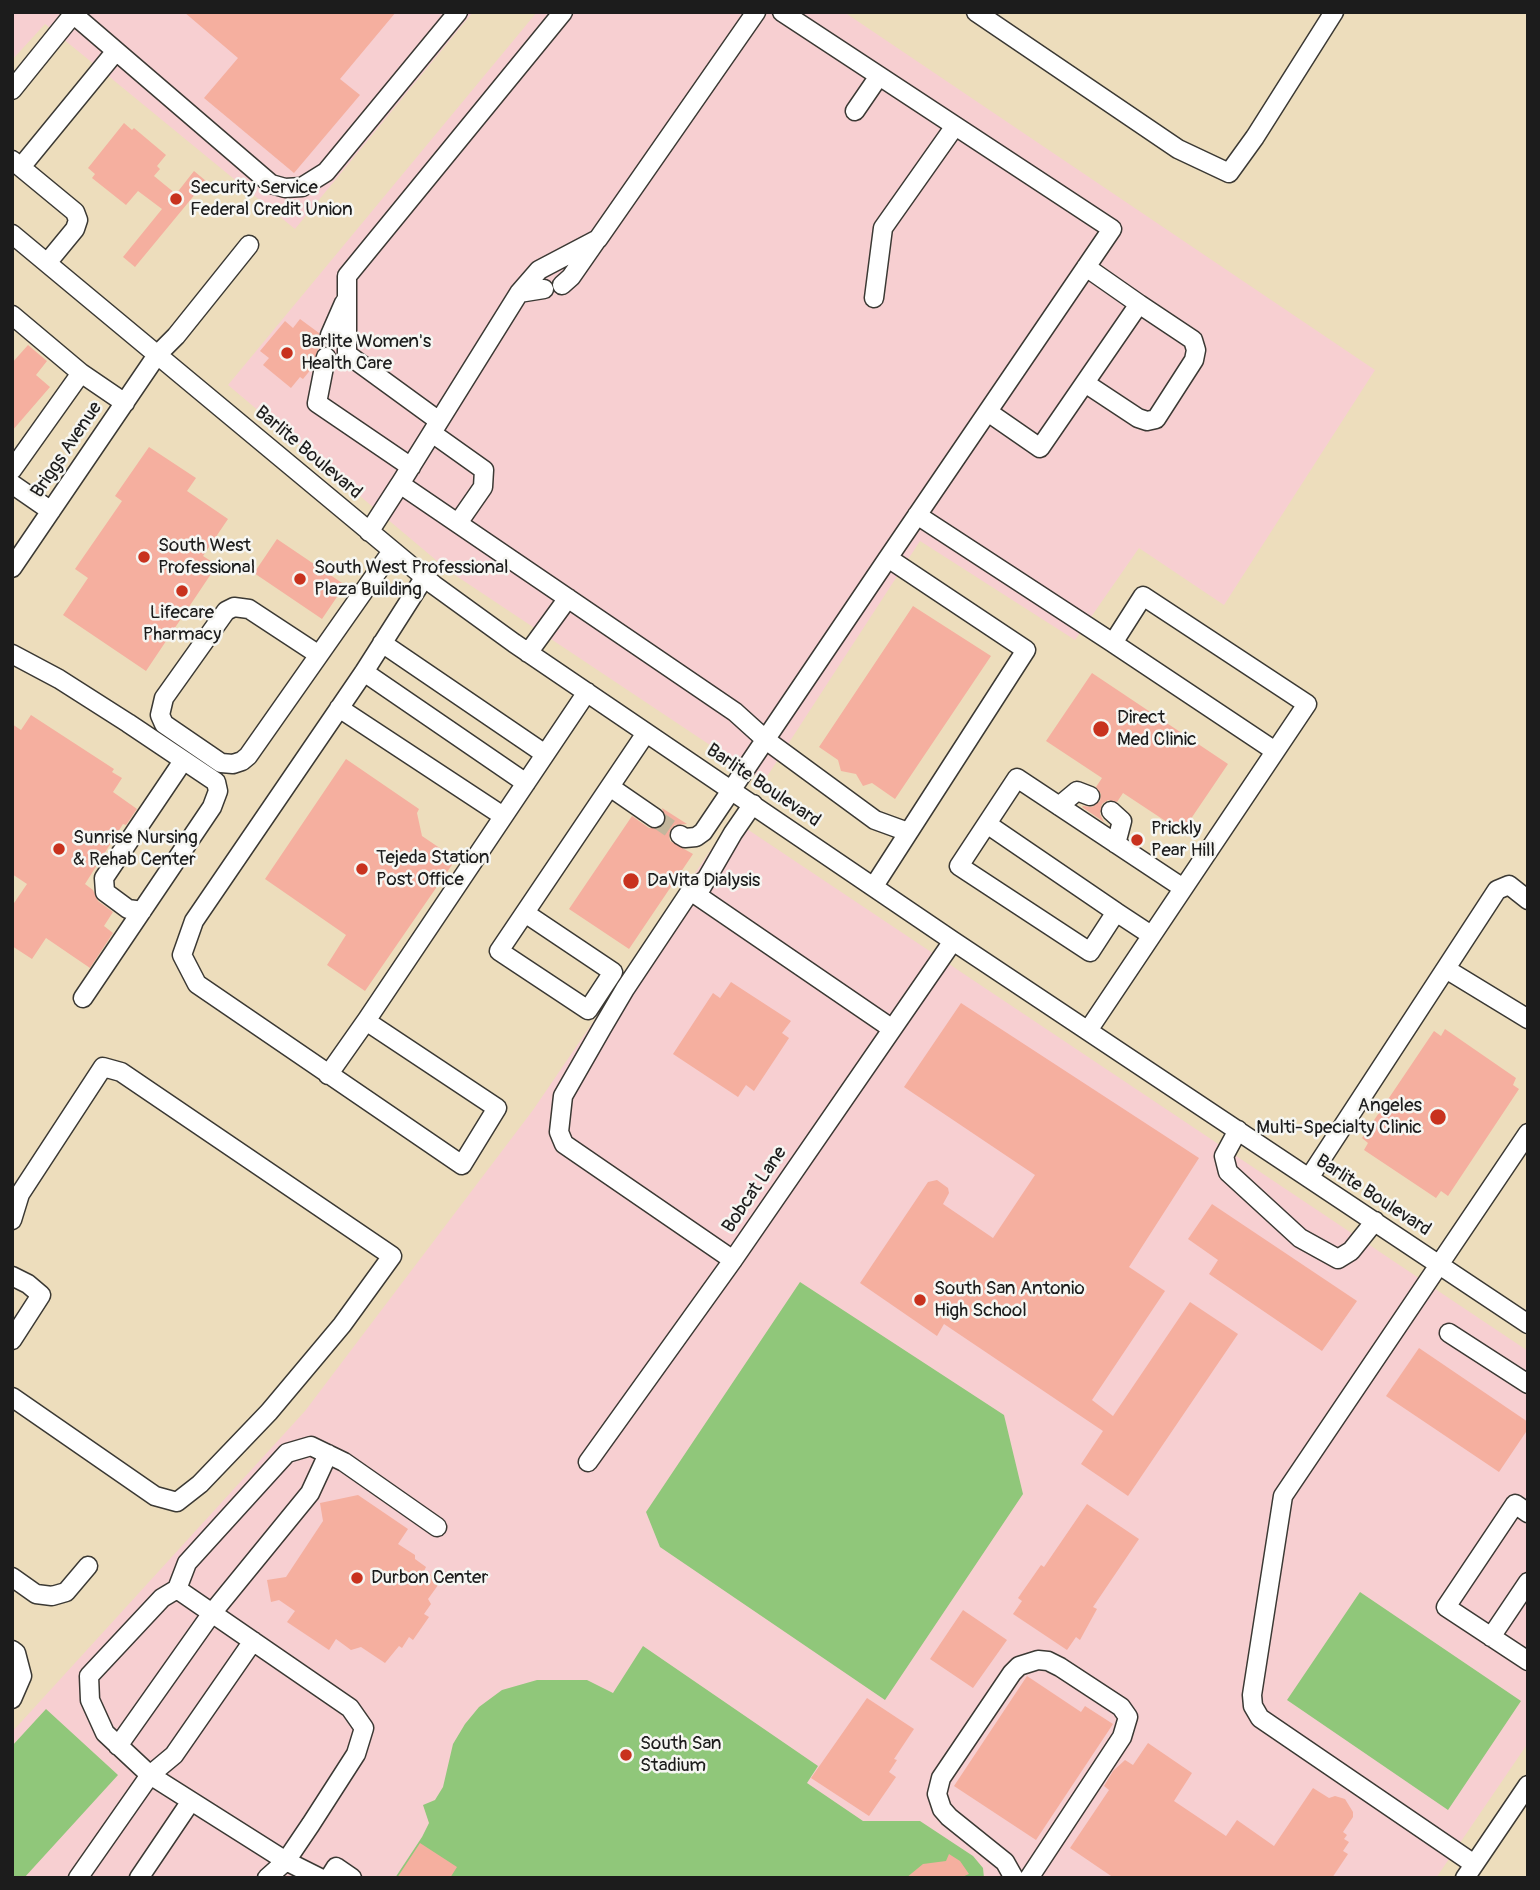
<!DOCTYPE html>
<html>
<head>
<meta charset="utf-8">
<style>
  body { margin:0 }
  #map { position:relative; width:1540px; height:1890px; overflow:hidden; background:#edddbc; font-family:Pangolin,sans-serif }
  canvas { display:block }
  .frame { position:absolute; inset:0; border:14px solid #1c1c1c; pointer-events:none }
</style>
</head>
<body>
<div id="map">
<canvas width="1540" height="1890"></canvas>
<div class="frame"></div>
</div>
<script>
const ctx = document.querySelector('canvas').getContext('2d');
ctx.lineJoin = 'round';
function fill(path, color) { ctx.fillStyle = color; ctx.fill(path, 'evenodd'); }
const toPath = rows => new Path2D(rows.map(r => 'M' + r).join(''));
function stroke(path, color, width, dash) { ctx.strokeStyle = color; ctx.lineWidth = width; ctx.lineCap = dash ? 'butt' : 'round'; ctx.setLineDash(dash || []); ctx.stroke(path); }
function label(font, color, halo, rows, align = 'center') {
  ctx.font = font + ' Pangolin,sans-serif'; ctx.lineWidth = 5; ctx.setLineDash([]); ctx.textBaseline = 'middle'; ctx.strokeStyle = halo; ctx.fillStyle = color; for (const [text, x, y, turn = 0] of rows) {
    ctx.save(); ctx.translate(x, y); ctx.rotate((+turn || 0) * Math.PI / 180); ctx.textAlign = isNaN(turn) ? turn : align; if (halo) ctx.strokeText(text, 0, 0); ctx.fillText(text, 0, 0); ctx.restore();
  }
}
fill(toPath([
  [12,12,473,12,295,229,45,24,12,60],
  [537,12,844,12,1375,370,1224,605,1139,548,1075,640,920,541,764,781,449,571,228,385],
  [732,819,1528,1351,1528,1743,1436,1878,12,1878,12,1732,305,1411,533,1110]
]), '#f7cfd1');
fill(toPath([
  [800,1282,1004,1415,1023,1494,885,1700,660,1547,646,1512],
  [1360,1592,1521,1701,1448,1810,1287,1700],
  [643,1646,818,1766,807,1783,863,1821,920,1821,973,1856,983,1868,984,1878,395,1878,422,1837,429,1823,423,1805,435,1800,443,1787,453,1744,465,1724,479,1707,502,1690,537,1680,587,1680,613,1693],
  [46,1709,118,1775,24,1878,12,1878,12,1746]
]), '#90c77a');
fill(toPath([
  [184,12,396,12,340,79,360,95,294,173,204,98,238,58],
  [124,123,132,130,134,128,166,155,157,166,160,169,154,176,176,194,194,171,206,181,135,267,123,257,162,209,138,191,126,205,92,178,95,174,88,168],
  [300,319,319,333,321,341,327,346,318,349,312,368,303,379,300,377,291,388,263,365,269,358,260,351,285,321,293,328],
  [28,345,47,361,36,375,50,387,12,431,12,363],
  [149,447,196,478,187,491,228,519,203,556,217,565,146,671,63,615,88,578,75,569,122,501,115,496],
  [277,539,345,585,322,619,254,573],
  [913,606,991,656,895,799,872,783,863,786,856,774,841,771,838,760,819,747],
  [1092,673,1228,764,1182,832,1123,793,1117,802,1108,800,1102,804,1100,814,1104,822,1082,807,1083,806,1092,807,1100,801,1101,794,1096,787,1102,778,1046,741],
  [31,715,114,769,112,772,122,778,113,792,137,809,126,825,123,824,85,884,93,890,98,901,113,912,104,926,113,933,90,968,46,938,32,959,12,946,12,906,27,884,12,874,12,724,21,730],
  [346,759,419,809,417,813,422,836,456,859,365,991,327,965,346,935,265,879],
  [662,808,687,824,675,825,671,829,669,834,670,841,693,854,629,949,569,909,632,816,649,828,659,828,666,820],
  [731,982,791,1021,782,1033,789,1038,754,1091,746,1085,738,1097,673,1054,713,993,720,998],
  [961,1003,1199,1158,1129,1267,1165,1291,1092,1400,1113,1416,1190,1302,1238,1334,1128,1496,1081,1464,1103,1431,944,1324,937,1336,860,1283,928,1182,937,1180,948,1188,949,1193,943,1204,993,1238,1035,1175,904,1087],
  [1445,1029,1516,1078,1513,1085,1519,1089,1448,1196,1441,1191,1436,1198,1364,1150,1368,1143,1362,1138,1434,1031,1441,1036],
  [1212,1204,1357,1301,1322,1351,1209,1274,1218,1260,1188,1239],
  [1419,1348,1528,1422,1528,1429,1499,1472,1386,1396],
  [358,1495,408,1529,398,1544,415,1555,415,1559,426,1567,424,1571,441,1581,428,1599,431,1604,424,1614,429,1617,413,1640,409,1637,402,1648,399,1646,385,1663,361,1647,351,1650,336,1639,329,1650,287,1622,295,1611,279,1600,271,1602,267,1580,286,1577,323,1521,320,1503],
  [1087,1504,1139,1539,1093,1607,1097,1609,1080,1640,1076,1637,1067,1650,1013,1614,1022,1601,1018,1598,1041,1565,1044,1567],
  [963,1610,1007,1640,973,1688,930,1659],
  [1027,1676,1081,1712,1085,1706,1113,1724,1036,1840,954,1786],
  [867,1698,914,1729,894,1759,897,1760,889,1772,896,1777,869,1816,811,1778],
  [1148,1743,1192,1773,1174,1801,1226,1836,1237,1820,1274,1846,1313,1788,1329,1798,1335,1796,1345,1799,1353,1812,1353,1817,1343,1832,1347,1835,1344,1839,1349,1842,1343,1851,1348,1854,1332,1878,1114,1878,1070,1848,1109,1790,1104,1786,1113,1771,1125,1760,1133,1765],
  [420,1843,457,1867,450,1878,397,1878],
  [949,1854,960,1861,969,1874,960,1878,906,1878,923,1864,946,1861]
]), '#f5af9f');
stroke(toPath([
  [655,818,680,835]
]), '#c3b69c', 18, [18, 9]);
const minor = toPath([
  [756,12,598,239,539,270,519,293,400,484,735,712,766,740,875,820,908,832],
  [782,12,1112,229,888,558],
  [976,12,1178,149,1229,173,1255,137,1334,12],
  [73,14,271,184,285,188,302,187,326,172,458,12],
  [12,90,75,12],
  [855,111,879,76],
  [12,160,75,212,78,220,75,229,47,263],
  [21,167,116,51],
  [12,234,434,585,514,643,953,941,1528,1324],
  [562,285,571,277,596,241],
  [519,293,544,289],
  [874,298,883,228,955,126],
  [12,315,81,373,12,470],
  [330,335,344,303],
  [326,357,317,403,411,467],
  [81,373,125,403],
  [1085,383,1138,418,1147,421,1156,419,1194,360,1196,350,1193,340,1139,304],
  [988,412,1040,448,1139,304,1086,267],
  [439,421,347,354,347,276,563,12],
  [432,433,484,470,483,487,458,523],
  [12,484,51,511],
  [917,515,1113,643],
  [369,532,400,484],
  [12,568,157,355,176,336,249,245],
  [424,578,364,672,194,921,182,955,197,984,462,1165,497,1108,366,1021,587,692],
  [382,643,545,754],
  [528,653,568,598],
  [12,654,59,679,128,723,216,782,218,791,212,807,83,998],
  [319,655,249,609,234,607,226,611,164,698,160,715,164,724,221,763,233,764,242,761,248,756,392,551],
  [364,672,526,783],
  [339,708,503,816],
  [610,787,655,818],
  [1059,806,1077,791,1090,796],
  [1111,811,1122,821,1116,844],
  [987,824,1116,912],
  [680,835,685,838,696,837,703,832,888,558,1026,650,874,886],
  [704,881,693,887,625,989,602,1028,563,1096,559,1132,564,1144,733,1260],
  [700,890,733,833,753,804],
  [698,896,891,1028],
  [142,911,128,909,105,892,104,878,183,761],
  [525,913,613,972,588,1010,499,951,646,733],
  [1151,935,1116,912,1090,952,959,866,1017,778,1183,888],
  [1446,969,1528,1019],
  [1089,1029,1307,704,1143,596,1113,643,1275,751],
  [328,1075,366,1021],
  [1238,1130,1224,1156,1228,1172,1300,1238,1338,1259,1351,1251,1375,1221],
  [1309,1178,1497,890,1509,885,1528,900],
  [12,1220,20,1194,103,1067,121,1072,392,1256,342,1325,269,1412,200,1484,177,1502,155,1496,12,1397],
  [12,1276,28,1284,41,1295,12,1340],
  [1449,1333,1528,1384],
  [588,1462,733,1260,953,941],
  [1528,1513,1515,1504,1446,1607,1528,1661],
  [12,1577,36,1594,52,1596,66,1592,88,1566],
  [177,1589,187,1563,287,1453,311,1446,344,1462,437,1527],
  [1491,1637,1528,1582],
  [253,1641,174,1755,150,1775,286,1861,320,1878],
  [12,1650,16,1653,22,1676,12,1699],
  [118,1746,212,1613,310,1493,328,1454],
  [1474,1864,1260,1718,1253,1706,1252,1695,1283,1496,1528,1133],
  [78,1878,150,1775,105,1733,90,1700,89,1676,162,1598,177,1589,350,1708,364,1728,356,1754,311,1824,286,1861,267,1878],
  [139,1878,191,1801],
  [329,1878,336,1867,352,1878],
  [1014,1878,1005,1862,949,1817,942,1809,937,1794,941,1778,1012,1673,1019,1666,1038,1660,1048,1661,1060,1667,1121,1707,1128,1717,1122,1737,1029,1878],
  [1465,1878,1528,1785]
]);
stroke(minor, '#3b3934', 21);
stroke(minor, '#fff', 18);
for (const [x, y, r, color] of [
  [176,199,7,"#c8321e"],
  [287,353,7,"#c8321e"],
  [144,557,7,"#c8321e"],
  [300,579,7,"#c8321e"],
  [182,591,7,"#c8321e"],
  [1101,729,9,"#c8321e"],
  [1137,840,7,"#c8321e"],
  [59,849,7,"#c8321e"],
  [362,869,7,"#c8321e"],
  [631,881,9,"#c8321e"],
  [1438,1117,9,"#c8321e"],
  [920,1300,7,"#c8321e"],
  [357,1578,7,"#c8321e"],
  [626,1755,7,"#c8321e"]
]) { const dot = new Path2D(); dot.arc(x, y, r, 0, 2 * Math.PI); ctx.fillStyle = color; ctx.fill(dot); stroke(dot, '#f6f6f2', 2.5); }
label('19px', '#1c1c1c', '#f6f6f2', [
  ["Security Service",190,188],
  ["Federal Credit Union",190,210],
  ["Barlite Women's",301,342],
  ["Health Care",301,364],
  ["South West",158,546],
  ["Professional",158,568],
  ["South West Professional",314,568],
  ["Plaza Building",314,590],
  ["Lifecare",182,613,"center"],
  ["Pharmacy",182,635,"center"],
  ["Direct",1117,718],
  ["Med Clinic",1117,740],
  ["Prickly",1151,829],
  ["Pear Hill",1151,851],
  ["Sunrise Nursing",73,838],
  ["& Rehab Center",73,860],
  ["Tejeda Station",376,858],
  ["Post Office",376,880],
  ["DaVita Dialysis",647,881],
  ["Angeles",1422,1106,"right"],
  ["Multi-Specialty Clinic",1422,1128,"right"],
  ["South San Antonio",934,1289],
  ["High School",934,1311],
  ["Durbon Center",371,1578],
  ["South San",640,1744],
  ["Stadium",640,1766]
], 'left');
label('19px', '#1c1c1c', '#f6f6f2', [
  ["Briggs Avenue",67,450,-56],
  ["Barlite Boulevard",308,453,40],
  ["Barlite Boulevard",763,786,34],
  ["Bobcat Lane",755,1190,-56],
  ["Barlite Boulevard",1373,1196,33]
]);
</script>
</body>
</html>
